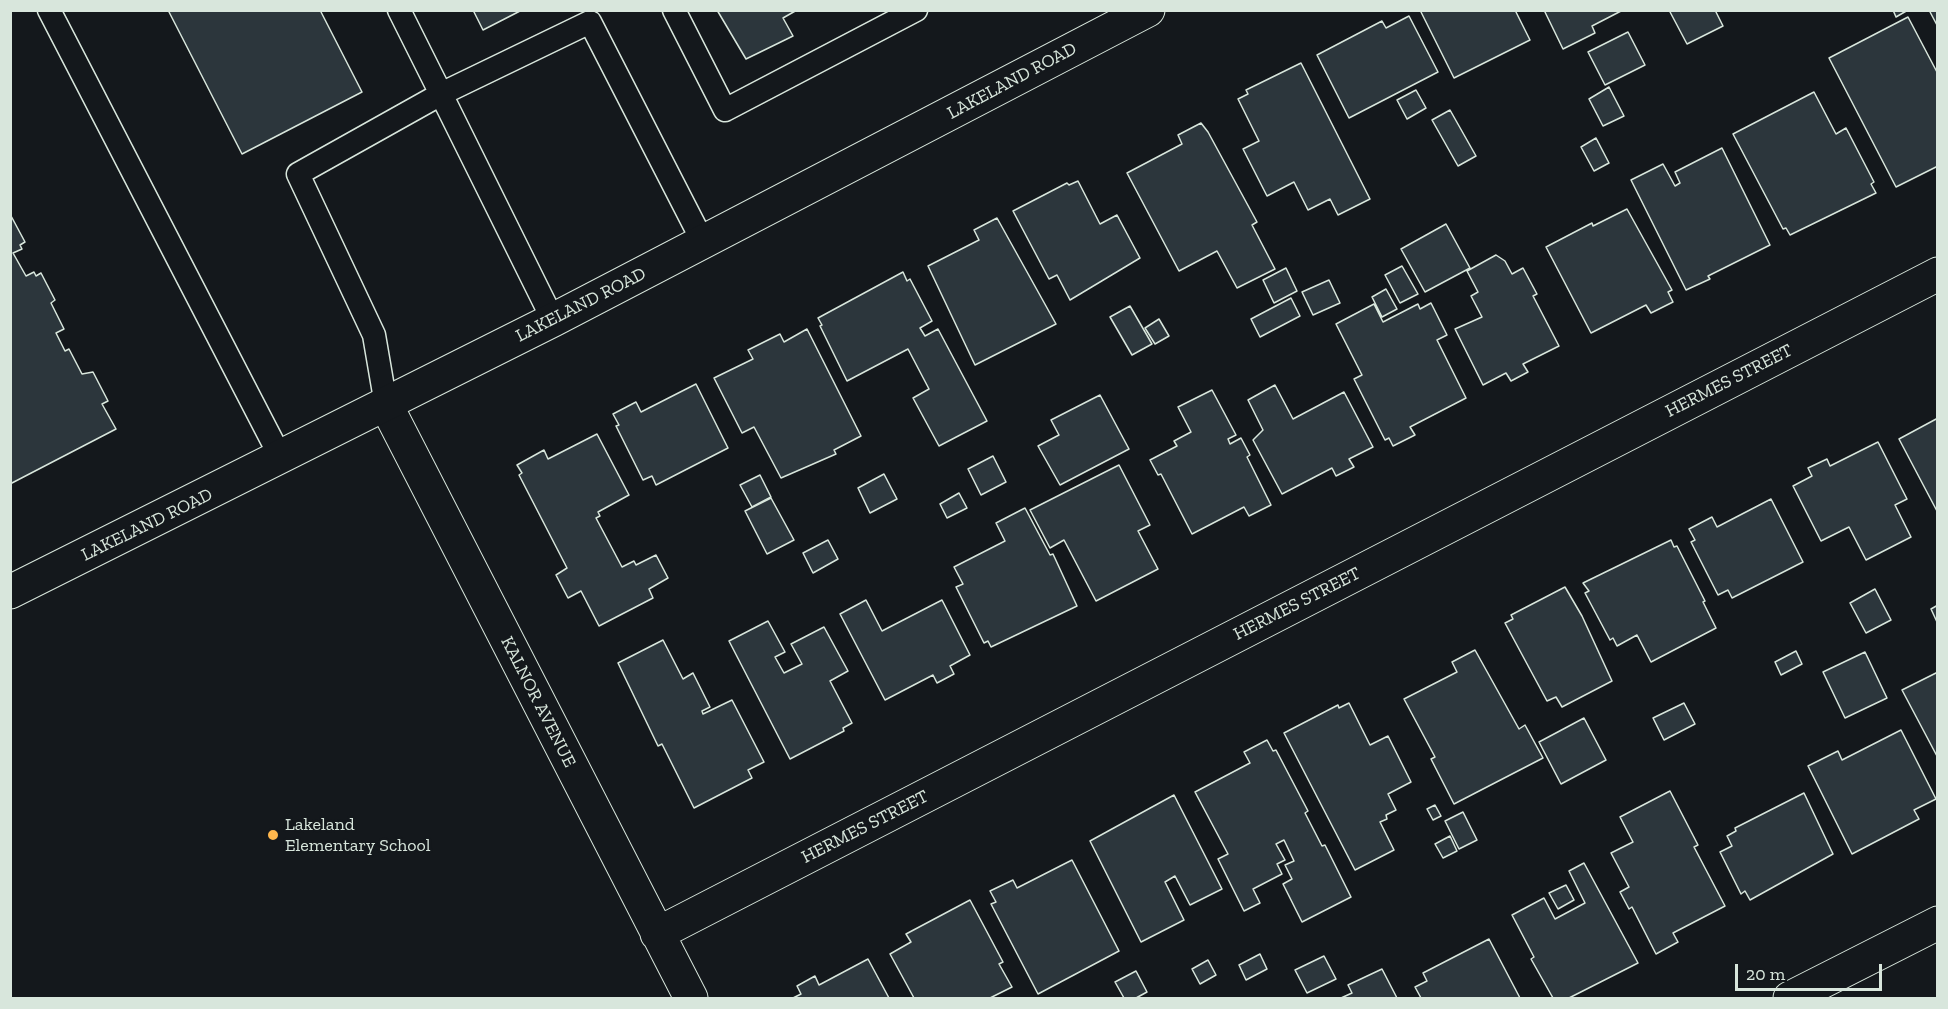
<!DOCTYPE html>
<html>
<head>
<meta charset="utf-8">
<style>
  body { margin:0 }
  #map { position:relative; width:1948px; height:1009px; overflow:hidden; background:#14181c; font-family:"Zilla Slab",serif }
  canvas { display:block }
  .frame { position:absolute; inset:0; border:12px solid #d8e6dc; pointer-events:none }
  .scale { position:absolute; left:1735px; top:964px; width:147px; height:27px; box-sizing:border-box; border:3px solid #d8e6dc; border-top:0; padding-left:8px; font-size:18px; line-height:21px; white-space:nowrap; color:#d8e6dc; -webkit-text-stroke:4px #14181c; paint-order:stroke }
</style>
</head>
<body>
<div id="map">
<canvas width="1948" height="1009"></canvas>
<div class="frame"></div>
<div class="scale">20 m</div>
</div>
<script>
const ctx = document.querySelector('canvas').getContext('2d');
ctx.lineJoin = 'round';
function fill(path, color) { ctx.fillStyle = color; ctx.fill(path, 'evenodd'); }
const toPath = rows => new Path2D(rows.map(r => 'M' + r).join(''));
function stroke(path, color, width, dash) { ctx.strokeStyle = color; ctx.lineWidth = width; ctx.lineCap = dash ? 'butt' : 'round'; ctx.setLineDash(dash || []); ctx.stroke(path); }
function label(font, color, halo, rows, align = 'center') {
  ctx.font = font + ' "Zilla Slab",serif'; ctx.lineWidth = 4.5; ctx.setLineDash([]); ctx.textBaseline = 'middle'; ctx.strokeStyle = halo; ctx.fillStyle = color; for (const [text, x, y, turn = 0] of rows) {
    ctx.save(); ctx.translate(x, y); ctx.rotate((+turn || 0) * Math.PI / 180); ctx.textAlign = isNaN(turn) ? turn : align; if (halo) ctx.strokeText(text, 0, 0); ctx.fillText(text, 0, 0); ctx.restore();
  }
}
const building = toPath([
  [168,10,320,10,362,92,242,154,168,10],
  [473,10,522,10,483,30,473,10],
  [717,10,797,10,783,18,793,36,746,59,717,10],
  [1420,10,1515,10,1530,40,1454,78,1420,10],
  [1544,10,1623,10,1592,26,1595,33,1563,49,1544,10],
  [1669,10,1715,10,1723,26,1687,44,1669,10],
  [1893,10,1908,10,1896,17,1893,10],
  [1929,10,1938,10,1938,27,1929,10],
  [1409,16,1438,72,1349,118,1317,55,1382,21,1386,28,1409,16],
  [1908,17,1938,74,1938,166,1896,187,1829,58,1908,17],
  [1628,32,1645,65,1605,85,1588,52,1628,32],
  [1301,63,1370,199,1338,215,1330,199,1308,210,1294,182,1267,196,1243,149,1259,141,1238,99,1248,94,1246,90,1301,63],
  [1609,87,1624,116,1603,126,1589,99,1609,87],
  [1416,90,1426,108,1407,119,1397,100,1416,90],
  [1814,92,1836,134,1846,128,1874,182,1871,184,1876,193,1790,235,1786,228,1783,229,1733,134,1814,92],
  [1450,110,1476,156,1458,166,1432,120,1450,110],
  [1201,123,1208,132,1257,222,1252,225,1275,269,1237,288,1217,251,1179,271,1127,173,1182,144,1178,135,1201,123],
  [1596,138,1609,163,1594,171,1581,147,1596,138],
  [1722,148,1770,245,1708,276,1710,279,1686,290,1631,180,1663,164,1675,186,1680,183,1675,172,1722,148],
  [1078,181,1100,224,1117,215,1140,258,1070,300,1057,275,1049,279,1013,211,1067,183,1069,185,1078,181],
  [1627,209,1672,290,1668,292,1673,302,1651,313,1646,305,1591,333,1546,247,1592,223,1593,226,1627,209],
  [10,214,25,242,20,245,22,249,13,253,26,276,34,272,36,276,41,273,55,300,51,303,64,329,56,333,65,351,69,349,82,374,93,372,108,401,102,404,116,429,10,484,10,214],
  [997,218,1056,324,975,365,928,266,979,240,974,230,997,218],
  [1446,224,1470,268,1425,292,1401,249,1446,224],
  [1496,255,1505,261,1512,274,1523,268,1537,294,1533,296,1559,346,1523,364,1528,372,1511,381,1506,373,1483,385,1455,329,1482,317,1471,296,1478,292,1467,271,1496,255],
  [1402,266,1418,294,1400,303,1385,275,1402,266],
  [1286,268,1297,291,1274,303,1263,280,1286,268],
  [903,272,907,281,910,279,932,321,920,328,925,336,938,329,987,421,939,446,913,398,929,389,908,349,847,381,820,326,822,325,818,318,903,272],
  [1329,280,1340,303,1313,315,1302,292,1329,280],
  [1386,289,1397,309,1382,317,1372,297,1386,289],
  [1291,298,1300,316,1260,337,1251,319,1291,298],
  [1431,303,1447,335,1437,340,1466,398,1410,427,1415,435,1393,446,1389,438,1385,440,1354,379,1362,375,1336,324,1374,304,1383,322,1418,304,1420,309,1431,303],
  [1130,306,1152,344,1132,355,1110,317,1130,306],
  [1159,319,1169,336,1155,344,1145,328,1159,319],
  [807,329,861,436,834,450,836,454,781,478,754,427,742,433,714,378,753,359,748,350,780,334,784,342,807,329],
  [696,384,728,448,656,485,652,476,643,480,616,426,619,425,613,414,636,402,641,412,696,384],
  [1275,385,1293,419,1344,392,1373,447,1349,459,1354,467,1336,476,1332,468,1282,494,1253,440,1263,430,1248,400,1275,385],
  [1212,390,1236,435,1228,439,1230,444,1241,438,1250,455,1247,457,1271,505,1249,516,1244,507,1192,534,1161,474,1158,475,1150,460,1177,446,1174,441,1191,432,1178,407,1212,390],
  [1100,395,1129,449,1060,485,1038,446,1059,435,1051,420,1100,395],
  [1938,418,1938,513,1899,439,1938,418],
  [597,434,629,495,598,512,600,516,596,518,622,567,634,561,636,565,656,555,668,578,649,589,653,598,599,626,581,591,568,598,556,575,567,568,519,475,522,473,517,465,544,450,548,459,597,434],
  [1878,442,1907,499,1895,505,1911,537,1866,560,1849,527,1821,541,1793,486,1812,476,1808,468,1827,459,1830,466,1878,442],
  [993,456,1006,482,981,495,968,469,993,456],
  [1119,465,1150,525,1138,531,1158,569,1096,601,1064,540,1050,548,1030,510,1119,465],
  [884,474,897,499,870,513,858,488,884,474],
  [760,475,771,497,752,507,740,485,760,475],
  [959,493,967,508,947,518,940,504,959,493],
  [771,498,794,540,767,554,745,511,771,498],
  [1771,499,1803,562,1732,598,1728,590,1718,595,1691,542,1695,540,1689,529,1712,517,1717,527,1771,499],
  [1025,508,1050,555,1053,554,1077,606,991,647,988,641,984,643,956,587,963,584,954,567,1005,541,996,523,1025,508],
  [828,540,838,559,813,573,803,553,828,540],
  [1671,540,1674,547,1677,546,1705,601,1703,602,1716,628,1651,662,1637,635,1617,646,1613,638,1610,640,1585,593,1589,591,1583,583,1671,540],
  [1565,587,1582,616,1612,681,1562,707,1556,697,1547,701,1505,623,1513,619,1511,615,1565,587],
  [1875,589,1891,620,1866,633,1850,603,1875,589],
  [866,600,882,631,942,600,970,655,950,666,954,674,937,683,933,675,885,700,840,614,866,600],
  [1938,605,1938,622,1937,622,1931,609,1938,605],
  [768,621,785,652,775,657,784,673,802,664,791,644,824,627,848,671,830,681,852,723,843,728,844,731,790,759,729,641,768,621],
  [663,640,683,679,693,673,710,707,702,711,703,714,732,700,764,762,748,770,752,778,694,808,662,744,658,746,618,663,663,640],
  [1475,650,1519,729,1525,725,1543,758,1454,804,1431,759,1435,757,1404,699,1457,672,1452,662,1475,650],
  [1796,651,1802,664,1781,675,1775,662,1796,651],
  [1865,652,1887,698,1845,718,1823,672,1865,652],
  [1938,672,1938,758,1902,690,1938,672],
  [1349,703,1370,745,1388,736,1411,782,1388,794,1396,810,1386,815,1387,819,1380,822,1394,850,1355,870,1284,733,1338,705,1339,708,1349,703],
  [1684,703,1695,724,1664,740,1653,718,1684,703],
  [1584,718,1606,760,1561,784,1539,742,1584,718],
  [1901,730,1936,799,1914,810,1919,819,1852,854,1808,766,1838,751,1842,760,1901,730],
  [1267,740,1273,751,1276,750,1308,811,1305,813,1322,846,1325,845,1351,897,1302,922,1283,884,1292,879,1285,865,1294,861,1284,840,1276,844,1285,860,1277,864,1282,874,1253,889,1260,903,1244,911,1218,859,1228,854,1195,792,1250,763,1244,752,1267,740],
  [1670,791,1698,845,1694,847,1725,906,1673,933,1678,942,1656,954,1632,907,1629,909,1620,892,1629,887,1611,853,1633,842,1620,817,1670,791],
  [1804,793,1833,854,1750,900,1745,891,1741,894,1720,852,1732,846,1727,836,1736,831,1735,828,1804,793],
  [1174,795,1222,889,1190,905,1175,876,1165,882,1184,920,1141,942,1090,841,1174,795],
  [1435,805,1441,816,1433,820,1427,809,1435,805],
  [1463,812,1477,840,1459,849,1445,821,1463,812],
  [1450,836,1457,851,1443,858,1435,844,1450,836],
  [1072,860,1119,951,1038,994,991,904,996,902,990,891,1013,880,1017,888,1072,860],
  [1584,863,1638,963,1569,998,1553,998,1531,959,1534,957,1512,915,1544,898,1555,919,1585,903,1569,871,1584,863],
  [1566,885,1574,900,1558,909,1549,893,1566,885],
  [970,900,1003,962,999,964,1012,987,990,998,914,998,890,954,911,942,906,934,970,900],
  [1489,939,1520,998,1421,998,1415,987,1427,981,1423,973,1489,939],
  [1260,954,1267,969,1246,980,1239,965,1260,954],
  [1324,956,1336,979,1307,993,1295,970,1324,956],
  [868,959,889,998,793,998,801,994,797,986,815,976,819,985,868,959],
  [1208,960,1216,975,1200,984,1192,969,1208,960],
  [1382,969,1397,998,1341,998,1352,993,1348,985,1382,969],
  [1136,971,1147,992,1136,998,1124,998,1115,982,1136,971]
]);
fill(building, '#2c363c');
stroke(building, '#d8e6dc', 1.5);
const lane = toPath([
  [49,10,281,458],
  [674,10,725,110,916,10],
  [553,320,441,94,590,22,703,242],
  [386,405,374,335,298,174,441,94,399,10]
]);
const street = toPath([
  [386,405,691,998],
  [657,934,1938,274],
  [1790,998,1938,923]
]);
const secondary = toPath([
  [10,592,553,320,1148,10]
]);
stroke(lane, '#d8e6dc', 25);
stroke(street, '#d8e6dc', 35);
stroke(secondary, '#d8e6dc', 35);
stroke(lane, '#14181c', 22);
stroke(street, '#14181c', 33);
stroke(secondary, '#14181c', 33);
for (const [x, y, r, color] of [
  [273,835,6,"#ffb74d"]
]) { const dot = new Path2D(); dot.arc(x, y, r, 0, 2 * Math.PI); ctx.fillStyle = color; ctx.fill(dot); stroke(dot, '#14181c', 2); }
label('18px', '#d8e6dc', '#14181c', [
  ["LAKELAND ROAD",1012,81,-28],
  ["LAKELAND ROAD",581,305,-27],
  ["HERMES STREET",1729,381,-27],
  ["LAKELAND ROAD",147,525,-26],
  ["HERMES STREET",1297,604,-27],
  ["KALNOR AVENUE",538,702,63],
  ["HERMES STREET",865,827,-27]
]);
label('18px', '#d8e6dc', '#14181c', [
  ["Lakeland",285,825],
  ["Elementary School",285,846]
], 'left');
</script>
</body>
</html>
